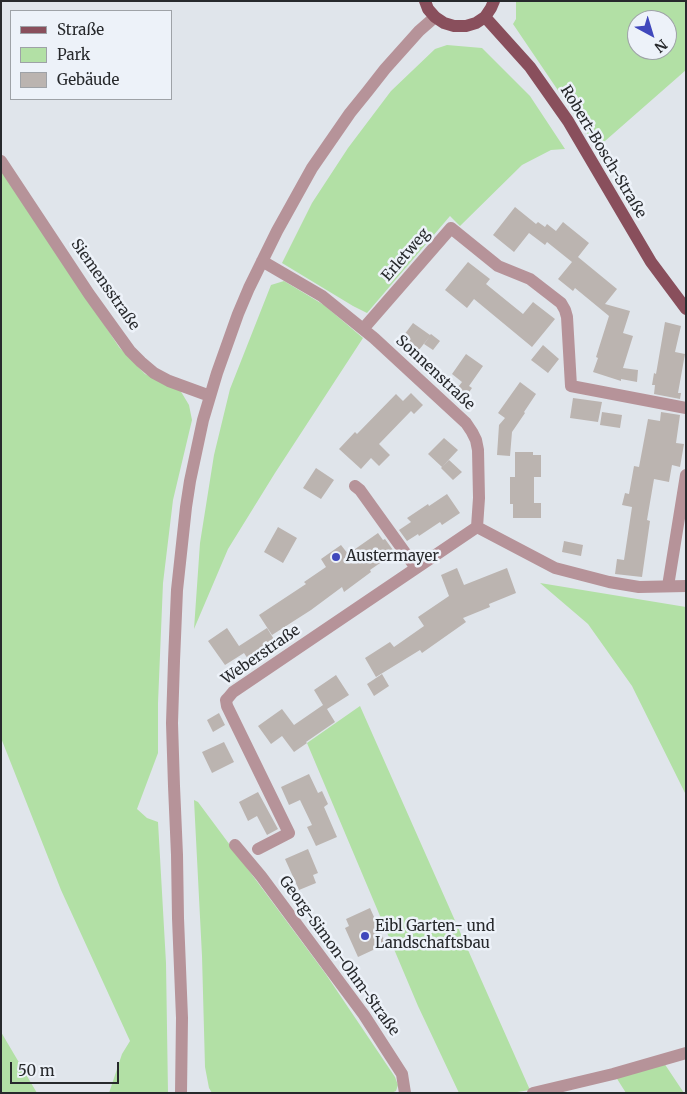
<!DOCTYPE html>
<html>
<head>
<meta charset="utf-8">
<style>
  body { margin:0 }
  #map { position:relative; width:687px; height:1094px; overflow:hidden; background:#e0e5eb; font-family:Merriweather,serif }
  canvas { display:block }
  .frame { position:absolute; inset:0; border:2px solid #27292c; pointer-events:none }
  .legend { position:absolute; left:10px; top:10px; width:162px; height:90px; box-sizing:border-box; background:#edf2f9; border:1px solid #9ea2a7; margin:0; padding:6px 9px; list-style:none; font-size:15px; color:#27292c }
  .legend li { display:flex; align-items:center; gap:10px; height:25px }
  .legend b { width:25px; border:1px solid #9ea2a7 }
  .north { position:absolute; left:627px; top:10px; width:50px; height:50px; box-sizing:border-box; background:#edf2f9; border:1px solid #9ea2a7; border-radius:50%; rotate:141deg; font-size:14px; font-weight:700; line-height:20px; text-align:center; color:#27292c }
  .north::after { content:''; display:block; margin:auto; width:18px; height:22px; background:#4048bc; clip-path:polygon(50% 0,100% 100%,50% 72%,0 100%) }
  .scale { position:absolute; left:10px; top:1062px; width:109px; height:22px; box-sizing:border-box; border:2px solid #27292c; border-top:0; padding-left:6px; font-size:15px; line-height:18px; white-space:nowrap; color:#27292c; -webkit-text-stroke:4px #edf2f9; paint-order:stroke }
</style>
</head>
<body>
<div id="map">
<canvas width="687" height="1094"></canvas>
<div class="frame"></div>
<ul class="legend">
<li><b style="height:6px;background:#894f5c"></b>Straße</li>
<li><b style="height:14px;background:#b2e0a5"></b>Park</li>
<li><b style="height:14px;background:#bbb4b0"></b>Gebäude</li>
</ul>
<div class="north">N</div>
<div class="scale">50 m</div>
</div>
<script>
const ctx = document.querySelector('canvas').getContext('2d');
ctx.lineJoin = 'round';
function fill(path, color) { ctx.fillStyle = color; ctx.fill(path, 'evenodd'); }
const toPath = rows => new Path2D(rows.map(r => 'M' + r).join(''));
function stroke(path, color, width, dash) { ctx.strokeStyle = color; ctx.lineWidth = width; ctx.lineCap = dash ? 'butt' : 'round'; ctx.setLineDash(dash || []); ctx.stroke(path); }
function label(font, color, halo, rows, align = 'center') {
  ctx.font = font + ' Merriweather,serif'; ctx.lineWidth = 5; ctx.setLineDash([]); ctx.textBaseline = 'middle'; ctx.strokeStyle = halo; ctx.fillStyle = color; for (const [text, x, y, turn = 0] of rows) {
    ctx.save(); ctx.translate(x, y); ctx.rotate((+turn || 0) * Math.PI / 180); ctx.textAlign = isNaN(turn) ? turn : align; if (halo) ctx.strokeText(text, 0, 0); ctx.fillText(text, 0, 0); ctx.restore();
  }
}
fill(toPath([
  [516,1,686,1,686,70,597,148,513,24,516,19],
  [637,20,667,20,667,50,637,50],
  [447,45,482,48,530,96,565,149,551,150,522,165,460,226,450,216,367,313,353,306,282,263,312,203,348,148,391,91,435,49],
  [2,169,119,347,145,374,180,390,189,405,192,420,173,500,163,583,158,703,158,753,137,809,147,818,158,822,166,963,168,1093,109,1093,122,1054,130,1041,61,890,1,738],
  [284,281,324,305,363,338,275,473,228,549,194,629,200,543,214,455,230,389,271,285],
  [540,583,686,607,686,795,632,686,588,624],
  [360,706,530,1090,511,1093,459,1093,418,1006,307,743],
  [194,800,198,802,325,973,395,1077,398,1085,396,1091,391,1093,212,1093,209,1088,205,1067,202,956],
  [1,1032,37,1093,1,1093],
  [662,1060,684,1093,626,1093,614,1074]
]), '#b2e0a5');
fill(toPath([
  [515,207,536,224,538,222,545,227,547,224,556,231,563,222,589,243,578,257,617,289,605,304,630,311,623,333,633,336,623,368,638,370,637,382,621,379,621,381,593,372,598,358,596,357,609,316,575,288,573,291,558,279,572,262,547,242,545,245,529,233,514,252,493,235],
  [468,262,490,279,486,284,523,314,533,302,555,319,532,347,474,299,467,308,445,290],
  [665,322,681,326,675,352,685,354,678,393,681,393,680,399,654,394,655,385,652,385,654,373,656,374],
  [413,323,430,335,431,334,440,341,433,350,424,344,430,336,415,355,398,343],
  [543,345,559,359,548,373,531,360],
  [466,354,483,366,469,386,472,388,465,398,455,391,462,382,452,374],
  [520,382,536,394,524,412,525,413,512,432,510,456,497,455,499,425,505,418,498,413],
  [411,393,423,405,414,414,411,411,379,444,390,455,379,466,371,458,361,469,339,449,355,432,357,434,396,394,403,401],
  [573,398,602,402,598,422,570,418],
  [602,412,622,415,620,428,600,425],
  [661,412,680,415,676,443,684,444,680,467,672,465,669,482,654,479,647,520,650,521,642,577,615,574,617,559,624,560,632,507,622,505,625,493,629,494,634,466,639,467,648,419,660,421],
  [444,438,458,450,442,467,428,454],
  [515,452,533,452,533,455,541,455,541,477,534,477,534,503,541,503,541,518,513,518,513,504,510,504,510,477,515,477],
  [449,460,462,472,453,480,441,468],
  [316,468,334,480,321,499,303,488],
  [447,494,460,513,442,525,440,522,419,536,418,534,407,541,399,530,411,522,407,518,428,504,429,506],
  [278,527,297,538,283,563,264,552],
  [378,533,383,540,385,539,393,550,391,552,393,554,370,570,371,572,344,592,342,587,311,610,272,635,259,615,306,584,304,582,326,567,321,559,341,545,348,554],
  [564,541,583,545,581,556,562,552],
  [457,568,464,585,507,568,516,593,489,604,490,607,463,618,466,622,422,653,420,650,376,677,365,658,390,642,394,647,424,626,418,617,449,596,441,575],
  [227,628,239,646,267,628,275,641,248,659,244,653,225,665,208,641],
  [382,674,389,686,374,696,367,684],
  [336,675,349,695,327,709,335,722,306,742,307,743,294,752,282,736,271,744,258,726,282,709,294,725,323,705,314,690],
  [219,713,225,725,213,732,207,720],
  [224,742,234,762,212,773,202,752],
  [309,774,318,793,322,791,328,804,324,807,337,837,316,846,307,827,312,825,300,800,289,805,281,787],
  [258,792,278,829,267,835,257,816,248,821,239,802],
  [308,849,318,873,313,875,316,883,299,890,285,859],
  [370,908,386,944,358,957,345,928,349,926,346,919]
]), '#bbb4b0');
stroke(toPath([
  [1,161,89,294,130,351,141,362,154,373,169,381,210,396],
  [262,261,322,296,374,338,466,423,472,432,476,440,478,450,479,498,477,527,555,568,609,582,639,587,686,586],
  [363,329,451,228,498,266,530,279,561,303,565,310,567,317,571,386,686,408],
  [355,486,360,490,416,568],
  [668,586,686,475],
  [235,845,261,876,364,1015,402,1074,405,1093],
  [258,849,289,833,227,706,226,700,228,698,233,692,477,527],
  [181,1093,182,1018,178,918,177,855,174,786,172,723,174,661,177,590,186,507,190,481,203,420,217,373,238,314,249,288,277,231,312,168,350,113,367,92,385,69,419,31,435,17],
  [533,1093,613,1074,686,1053]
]), '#b69399', 12);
stroke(toPath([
  [425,1,428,9,435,17,444,23,454,26,466,26,476,23,485,17,491,8,494,1],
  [485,17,530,67,568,121,651,262,686,309]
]), '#894f5c', 12);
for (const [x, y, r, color] of [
  [336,557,5,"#4048bc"],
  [365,936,5,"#4048bc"]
]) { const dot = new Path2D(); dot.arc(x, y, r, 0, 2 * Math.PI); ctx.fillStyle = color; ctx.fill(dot); stroke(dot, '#edf2f9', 2); }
label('15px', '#27292c', '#edf2f9', [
  ["Robert-Bosch-Straße",603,152,59],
  ["Erletweg",406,255,-49],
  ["Siemensstraße",105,285,55],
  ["Sonnenstraße",435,373,43],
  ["Weberstraße",261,655,-35],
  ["Georg-Simon-Ohm-Straße",339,956,54]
]);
label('15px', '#27292c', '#edf2f9', [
  ["Austermayer",346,557],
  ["Eibl Garten- und",375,927],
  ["Landschaftsbau",375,944]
], 'left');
</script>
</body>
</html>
